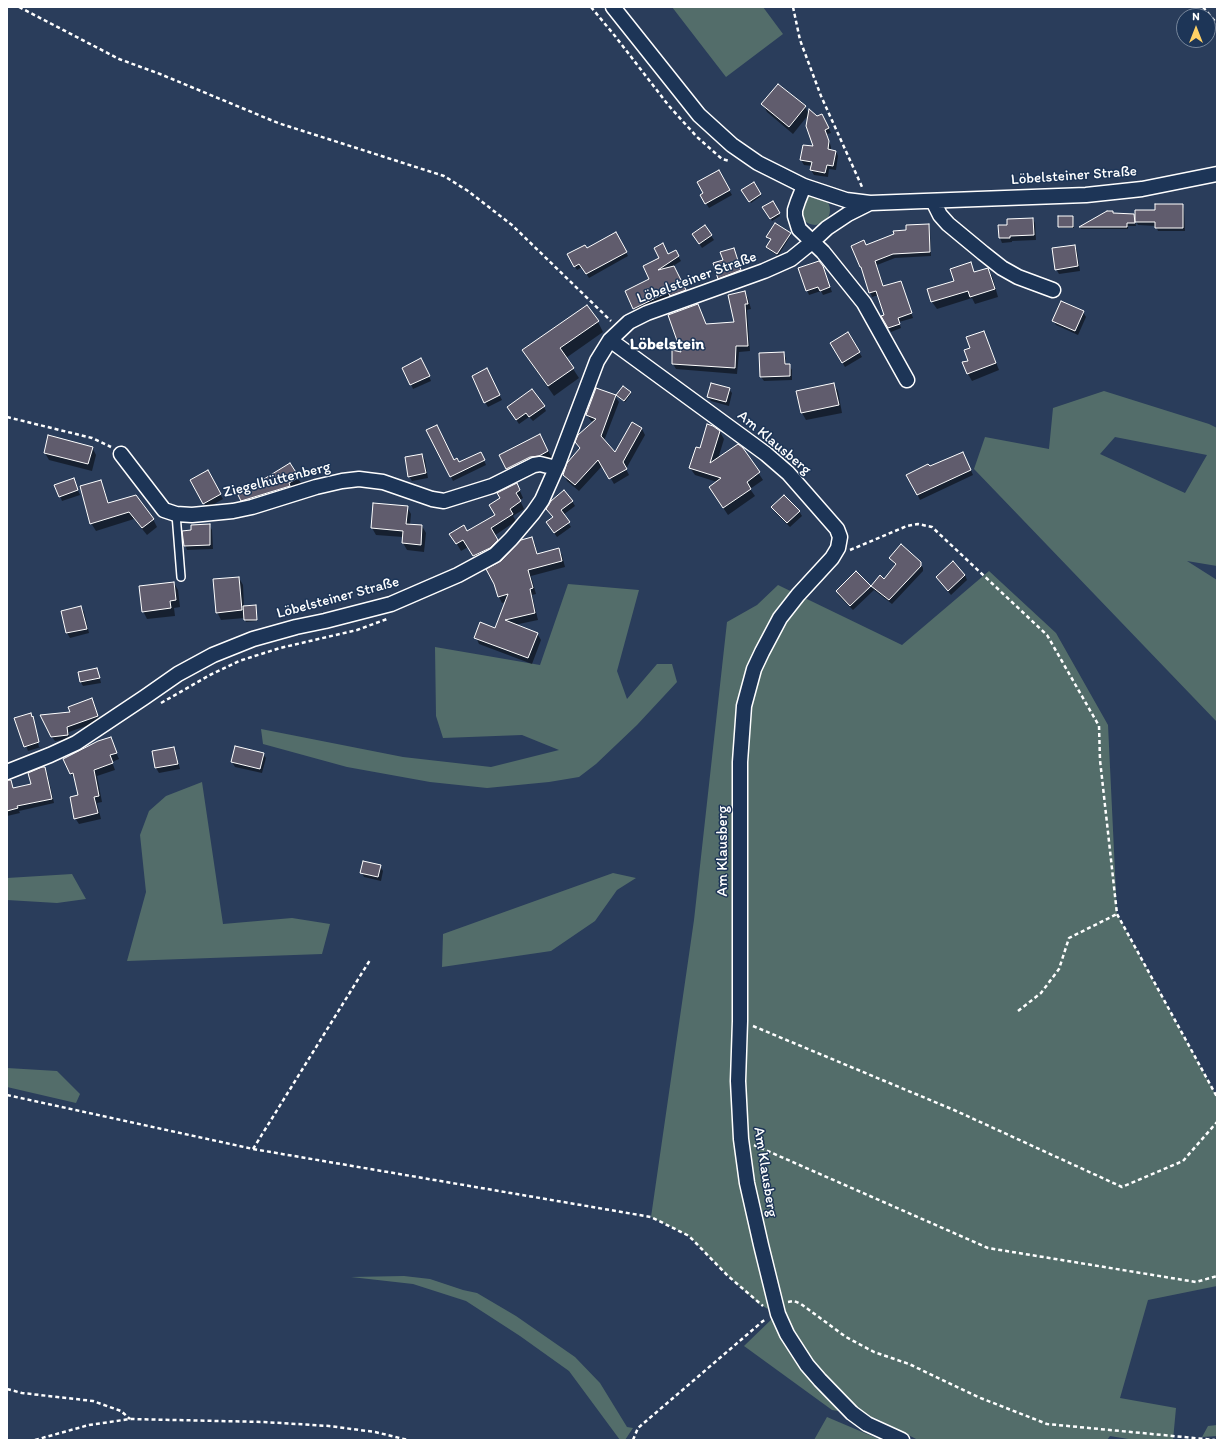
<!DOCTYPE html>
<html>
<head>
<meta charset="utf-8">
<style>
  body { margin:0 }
  #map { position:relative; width:1224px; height:1447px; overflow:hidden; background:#2a3d5b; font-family:Itim,sans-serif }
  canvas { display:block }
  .frame { position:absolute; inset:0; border:8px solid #fff; pointer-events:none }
  .north { position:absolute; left:1176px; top:8px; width:40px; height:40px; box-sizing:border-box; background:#1d3557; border:1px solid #77869a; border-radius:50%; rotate:0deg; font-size:11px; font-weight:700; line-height:16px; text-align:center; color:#fff }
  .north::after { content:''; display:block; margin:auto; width:14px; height:18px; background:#ffd166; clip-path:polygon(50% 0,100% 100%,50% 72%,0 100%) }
</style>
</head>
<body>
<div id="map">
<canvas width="1224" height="1447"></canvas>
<div class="frame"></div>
<div class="north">N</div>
</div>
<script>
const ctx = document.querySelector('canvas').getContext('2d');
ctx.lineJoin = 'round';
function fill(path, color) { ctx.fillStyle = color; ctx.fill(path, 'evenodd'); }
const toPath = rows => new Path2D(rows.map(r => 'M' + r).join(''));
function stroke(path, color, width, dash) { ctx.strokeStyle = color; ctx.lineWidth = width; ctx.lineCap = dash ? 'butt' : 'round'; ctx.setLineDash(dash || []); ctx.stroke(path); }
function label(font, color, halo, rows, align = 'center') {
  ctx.font = font + ' Itim,sans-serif'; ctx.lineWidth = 3; ctx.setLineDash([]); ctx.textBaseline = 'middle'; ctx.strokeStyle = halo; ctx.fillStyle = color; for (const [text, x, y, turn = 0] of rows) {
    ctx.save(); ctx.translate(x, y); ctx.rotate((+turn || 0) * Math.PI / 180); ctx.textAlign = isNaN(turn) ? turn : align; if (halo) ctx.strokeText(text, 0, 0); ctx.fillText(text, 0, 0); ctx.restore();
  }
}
fill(toPath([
  [672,7,763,7,783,34,726,77],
  '800 210a15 15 0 1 1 30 0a15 15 0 1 1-30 0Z',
  [1104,391,1209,424,1217,428,1217,566,1187,561,1217,580,1217,722,974,469,985,437,1049,449,1053,408],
  [1115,437,1207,455,1185,493,1100,454],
  [989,571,1056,633,1108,725,1117,914,1217,1097,1217,1286,1148,1300,1120,1398,1176,1408,1173,1440,1134,1440,1110,1436,1107,1440,918,1440,875,1418,852,1413,832,1410,744,1346,777,1314,759,1304,728,1276,689,1236,651,1217,694,920,727,622,757,605,778,585,902,645],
  [568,584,639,590,617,671,627,699,657,664,672,664,677,682,637,725,596,764,579,777,549,782,487,788,430,782,347,767,263,744,261,729,403,757,491,767,559,750,522,735,443,738,436,716,435,647,540,665],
  [202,782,223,924,292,918,330,924,322,954,127,961,146,892,140,835,149,811,166,796],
  [613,873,636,878,617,890,595,921,551,951,442,967,443,934],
  [72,874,86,899,57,903,7,900,7,878],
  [7,1068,57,1071,80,1094,76,1103,7,1087],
  [404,1276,430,1279,463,1290,477,1293,516,1316,575,1357,600,1383,627,1427,633,1428,625,1440,620,1440,569,1371,520,1336,466,1301,413,1284,351,1277],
  [827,1417,881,1440,814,1440],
  [1217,1425,1217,1436,1202,1437,1208,1426]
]), '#536d6a');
fill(toPath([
  [763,105,805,107,809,114,793,134,767,112],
  [817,117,825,120,831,133,827,134,831,147,831,151,836,151,838,156,836,170,829,169,828,177,814,175,811,170,812,166,804,165,801,160,815,148],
  [719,172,732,195,709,208,701,195,704,193],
  [753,183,761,196,751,203,743,190],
  [772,202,780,216,772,221,764,207],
  [1182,205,1184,209,1185,231,1158,231,1156,226,1138,225,1135,220,1136,226,1128,226,1128,229,1081,229,1080,227,1107,212,1113,212,1114,214,1133,214,1136,219,1156,211],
  [1073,217,1074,228,1060,228,1059,226],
  [1033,219,1035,223,1036,240,1012,241,1012,242,1002,243,1000,238,999,226,1008,226],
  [928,225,930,229,931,256,895,258,877,265,884,287,901,282,913,318,899,322,901,328,891,332,883,317,885,316,878,295,872,297,861,267,866,246,907,231],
  [705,227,714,240,702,248,693,234],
  [790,233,791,235,778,256,768,249,767,247,771,240,767,237],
  [616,234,628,256,589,278,582,267,577,270,568,255,587,249],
  [1074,246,1077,250,1080,271,1059,274,1056,269],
  [734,249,743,275,721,283,719,278],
  [676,252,681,261,673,266,687,295,673,300,671,296,637,313,634,308,651,280,668,255],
  [970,263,975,273,988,269,992,276,998,297,975,304,972,298,937,309,932,302,929,290,955,282],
  [822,266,832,292,823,295,821,291,809,295,807,290],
  [745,292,748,298,751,309,747,310,750,351,739,352,737,374,676,369,673,364,683,353,698,305,706,325,736,323],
  [1083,312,1086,317,1078,335,1056,325,1054,321],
  [598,322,603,332,566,358,579,378,554,396,529,360],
  [983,332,987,339,999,370,972,381,968,374,972,348],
  [848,333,862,357,845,367,831,343],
  [783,353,786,358,786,365,789,365,792,370,792,380,764,381,761,377],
  [424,364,431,381,413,389,411,384],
  [489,374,502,400,488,407,485,402],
  [833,384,838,391,842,413,806,420,802,413],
  [623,387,631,394,625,402,616,396],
  [729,389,732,393,729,406,711,401,708,397],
  [615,396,619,402,604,441,615,453,632,423,642,429,645,435,626,469,629,475,614,484,603,465,579,491,567,481,564,475,581,449,576,442,594,422,591,421,587,415],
  [544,407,546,411,533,421,529,417,519,424,511,412],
  [428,430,454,461,459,463,483,458,486,465,453,481],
  [720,432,724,439,718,459,742,448,763,480,750,489,755,496,728,515,714,494,717,482,695,475,690,468,700,449],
  [544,443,552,458,512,476,500,455],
  [92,447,96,455,92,471,49,460,45,453],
  [422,455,425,460,428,478,412,481,409,476],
  [965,457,973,475,920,500,908,475],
  [290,465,302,485,246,507,239,495],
  [207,472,223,499,207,508,192,480],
  [73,479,80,495,62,501,60,496],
  [100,481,104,489,109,503,153,519,157,527,147,535,134,519,96,531,91,523],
  [517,484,523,498,520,500,524,509,513,516,516,521,494,536,501,548,478,563,468,547,461,551,451,534,467,532,496,515,501,499],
  [572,501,575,506,563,515,571,527,557,537,550,527,554,517,550,513],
  [407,507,411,514,410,525,422,526,426,533,424,552,407,550,403,543,403,537,376,535,372,528],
  [773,508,799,511,802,516,790,527,775,512],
  [209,525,212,530,213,549,187,550,185,545],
  [532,538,535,544,538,555,558,549,562,555,565,567,531,576,536,594,532,595,538,620,514,625,537,633,541,640,532,664,479,644,476,637,496,629,506,602,502,603,499,597,501,562],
  [890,558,920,563,923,568,923,571,892,604,874,590,853,610,839,596,837,592,856,573,871,588,880,577,884,581,896,566],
  [965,575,967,580,951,595,937,578],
  [239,578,243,585,244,607,256,606,257,621,246,622,245,618,221,620,217,612],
  [174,583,178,590,180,607,174,608,175,616,147,619,143,611],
  [81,607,84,612,89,633,70,638,67,633,62,612],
  [97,669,99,674,101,683,83,686,80,681],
  [94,704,100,721,69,732,70,739,55,741,52,737,71,712],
  [30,714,32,717,39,747,41,747,28,751,16,719],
  [110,738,119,759,112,762,115,770,97,776,102,802,97,803,101,819,79,824,75,818,79,796,75,779,71,774],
  [174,748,176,753,180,769,159,773,156,768,153,752],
  [263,754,266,758,262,773,235,767,232,762],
  [44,768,47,772,54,803,19,811,20,813,7,816,7,791,32,784],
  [380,866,383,871,381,881,364,877,362,873]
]), '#0007');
const building = toPath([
  [778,84,806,106,789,127,761,104,778,84],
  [809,109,817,116,822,114,829,128,825,130,829,141,828,149,836,151,833,166,827,165,825,173,810,170,812,162,800,160,803,145,813,146,806,126,809,109],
  [719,170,730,190,705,204,700,195,703,193,697,182,719,170],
  [754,182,761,194,749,202,741,190,754,182],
  [773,201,780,213,770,219,762,207,773,201],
  [1155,204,1183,204,1183,228,1155,228,1155,222,1135,222,1135,210,1155,210,1155,204],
  [1107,211,1113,211,1113,213,1134,214,1135,223,1127,223,1127,227,1079,227,1107,211],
  [1058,216,1073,216,1073,227,1058,227,1058,216],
  [1033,218,1034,235,1010,236,1010,238,999,238,998,225,1007,225,1007,219,1033,218],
  [775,223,791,233,777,254,766,247,771,239,766,237,775,223],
  [929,224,930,252,893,254,875,261,883,286,901,281,912,313,898,318,900,324,888,328,881,316,884,315,876,291,869,293,861,267,860,267,851,246,864,240,866,245,894,234,893,231,906,230,906,225,929,224],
  [705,225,712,235,699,244,692,234,705,225],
  [616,232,627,252,586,274,579,264,574,267,567,254,585,245,587,248,616,232],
  [663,243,668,254,676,250,679,256,658,270,674,266,686,290,670,296,668,292,633,309,625,291,649,279,643,266,659,258,654,248,663,243],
  [1075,245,1078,266,1055,270,1052,248,1075,245],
  [734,248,741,270,718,279,713,263,723,260,720,252,734,248],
  [819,261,823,266,830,287,820,291,818,287,806,291,798,268,819,261],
  [971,262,974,272,988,268,995,289,970,297,968,291,931,302,927,289,954,281,950,269,971,262],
  [745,291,748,304,745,304,748,346,736,346,735,368,672,364,672,350,681,352,668,315,698,304,706,324,734,322,728,295,745,291],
  [1061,301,1084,311,1075,331,1052,321,1061,301],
  [587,305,599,321,560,348,574,368,548,386,522,350,587,305],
  [984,331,996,363,967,374,962,362,968,361,964,350,970,348,966,337,984,331],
  [848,332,860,352,842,363,830,343,848,332],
  [784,352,785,364,790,364,790,376,760,377,759,353,784,352],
  [421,358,430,376,410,385,402,368,421,358],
  [487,368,500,395,484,403,472,376,487,368],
  [711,383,730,388,726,402,707,397,711,383],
  [834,383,839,405,801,413,796,391,834,383],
  [623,386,631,392,624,401,616,395,623,386],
  [596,388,616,395,601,436,615,452,632,422,642,428,623,462,627,469,609,479,598,460,575,485,563,475,567,463,580,448,575,442,578,435,596,419,586,415,596,388],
  [532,389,545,406,529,417,526,413,516,420,507,407,532,389],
  [707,424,713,426,720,431,710,463,738,444,743,448,760,472,747,482,751,489,723,508,709,487,721,478,689,468,696,447,700,448,707,424],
  [437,425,454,460,457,458,459,462,481,452,485,460,450,477,426,430,437,425],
  [540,434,548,451,539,456,530,457,506,469,499,455,540,434],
  [48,435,93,447,88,464,44,453,48,435],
  [963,452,971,470,917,495,906,475,928,464,930,466,963,452],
  [422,454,426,473,408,477,405,457,422,454],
  [290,463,299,477,289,483,290,486,241,501,238,495,290,463],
  [208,470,221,494,203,504,190,480,208,470],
  [74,478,78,490,59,497,54,485,74,478],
  [101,480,108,503,136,495,154,519,142,528,129,512,90,524,80,486,101,480],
  [517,483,520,490,516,493,521,501,510,509,513,514,491,528,498,540,490,548,473,556,463,540,456,544,449,534,464,525,467,531,495,515,489,505,500,498,497,493,517,483],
  [564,490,573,501,561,510,570,522,554,533,546,522,553,517,546,509,551,501,564,490],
  [784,495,800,511,787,523,771,507,784,495],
  [373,503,408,506,406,524,422,525,421,545,402,543,403,531,371,528,373,503],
  [210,524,210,545,184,546,182,531,191,530,191,525,210,524],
  [532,537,537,554,559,548,562,561,528,570,533,588,530,589,535,613,505,620,538,633,528,658,474,638,480,622,495,628,508,594,498,597,494,584,486,569,501,561,521,540,532,537],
  [901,544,921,562,921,566,889,600,871,586,880,575,884,579,896,564,889,558,901,544],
  [953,561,965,575,948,591,936,577,953,561],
  [856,571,871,586,850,606,836,591,856,571],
  [239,577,242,610,216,613,213,579,239,577],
  [174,582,176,600,170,601,171,608,142,612,139,586,174,582],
  [256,605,257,620,244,620,243,606,256,605],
  [81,606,87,629,66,633,61,611,81,606],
  [97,668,100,678,80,682,78,672,97,668],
  [92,698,98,716,67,727,68,735,51,737,40,715,70,712,68,707,92,698],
  [31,713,32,717,33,716,39,742,24,747,14,718,31,713],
  [111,737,117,753,110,755,113,763,94,770,99,796,94,797,98,813,74,819,70,797,78,795,73,773,70,774,63,759,98,741,111,737],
  [235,746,264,753,260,769,231,762,235,746],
  [174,747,178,764,155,768,152,751,174,747],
  [42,767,45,767,52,799,17,806,18,808,7,811,7,780,11,780,13,788,31,784,28,773,42,767],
  [363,861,381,865,378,877,360,873,363,861]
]);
fill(building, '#605c6d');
stroke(building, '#fff', 1);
const service = toPath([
  [176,514,181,577]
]);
const minor = toPath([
  [613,7,699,115,732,145,758,163,804,186,846,200,870,203],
  [804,186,798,201,795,210,795,216,799,229,823,252,864,303,907,380],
  [933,201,940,215,948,224,983,253,1002,268,1018,277,1053,290],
  [610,340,766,454,788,473,837,529,840,537,838,548,832,558,798,595,780,618,762,652,754,669,744,706,740,762,740,1021,738,1081,741,1139,747,1183,761,1245,778,1314,787,1334,807,1365,820,1380,852,1413,867,1424,902,1440],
  [121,454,164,510,176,514,192,515,233,511,252,507,316,487,342,481,359,479,383,482,432,499,444,501,492,486,534,465,540,464,556,468],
  [7,772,50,755,76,743,145,697,178,674,213,655,253,639,296,627,325,621,391,604,458,575,495,555,511,539,533,513,542,500,558,464,597,361,610,340,629,322,647,313,764,271,791,259,812,242,827,228,848,214,870,203,1086,195,1142,189,1217,174]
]);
stroke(service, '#fff', 10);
stroke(minor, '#fff', 17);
stroke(toPath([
  [19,7,119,59,160,74,278,123,444,176,468,191,512,225,611,321],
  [591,7,615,36,669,106,697,137,722,159,730,161],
  [793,7,800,40,821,96,863,189],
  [1203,7,1217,24],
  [7,417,92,438,111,447],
  [850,550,907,526,918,524,932,527,1047,635,1099,726,1100,760,1117,914,1217,1097],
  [161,703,210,675,239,661,280,648,357,630,387,619],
  [1018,1011,1041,993,1059,969,1069,938,1117,914],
  [753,1026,954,1110,1122,1187,1183,1161,1217,1122],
  [7,1095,253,1149,651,1217,689,1236,728,1276,763,1306],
  [754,1145,988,1248,1196,1282,1217,1276],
  [253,1149,370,960],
  [788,1302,794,1301,801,1304,846,1337,874,1352,909,1364,978,1397,1047,1424,1215,1440],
  [7,1389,22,1393,93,1401,121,1411,130,1419],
  [35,1440,89,1425,130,1419,264,1422,329,1426,375,1432,408,1440],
  [633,1440,638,1428,763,1321,767,1319]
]), '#fff', 2.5, [4, 3]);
stroke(service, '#1d3557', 7);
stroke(minor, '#1d3557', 14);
label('15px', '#fff', '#1d3557', [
  ["Löbelsteiner Straße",1074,176,-4],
  ["Löbelsteiner Straße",697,278,-20],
  ["Am Klausberg",774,443,40],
  ["Ziegelhüttenberg",277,480,-14],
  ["Löbelsteiner Straße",338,598,-15],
  ["Am Klausberg",723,851,-90],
  ["Am Klausberg",765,1172,81]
]);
label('bold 17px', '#fff', '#1d3557', [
  ["Löbelstein",667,345]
]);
</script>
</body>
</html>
